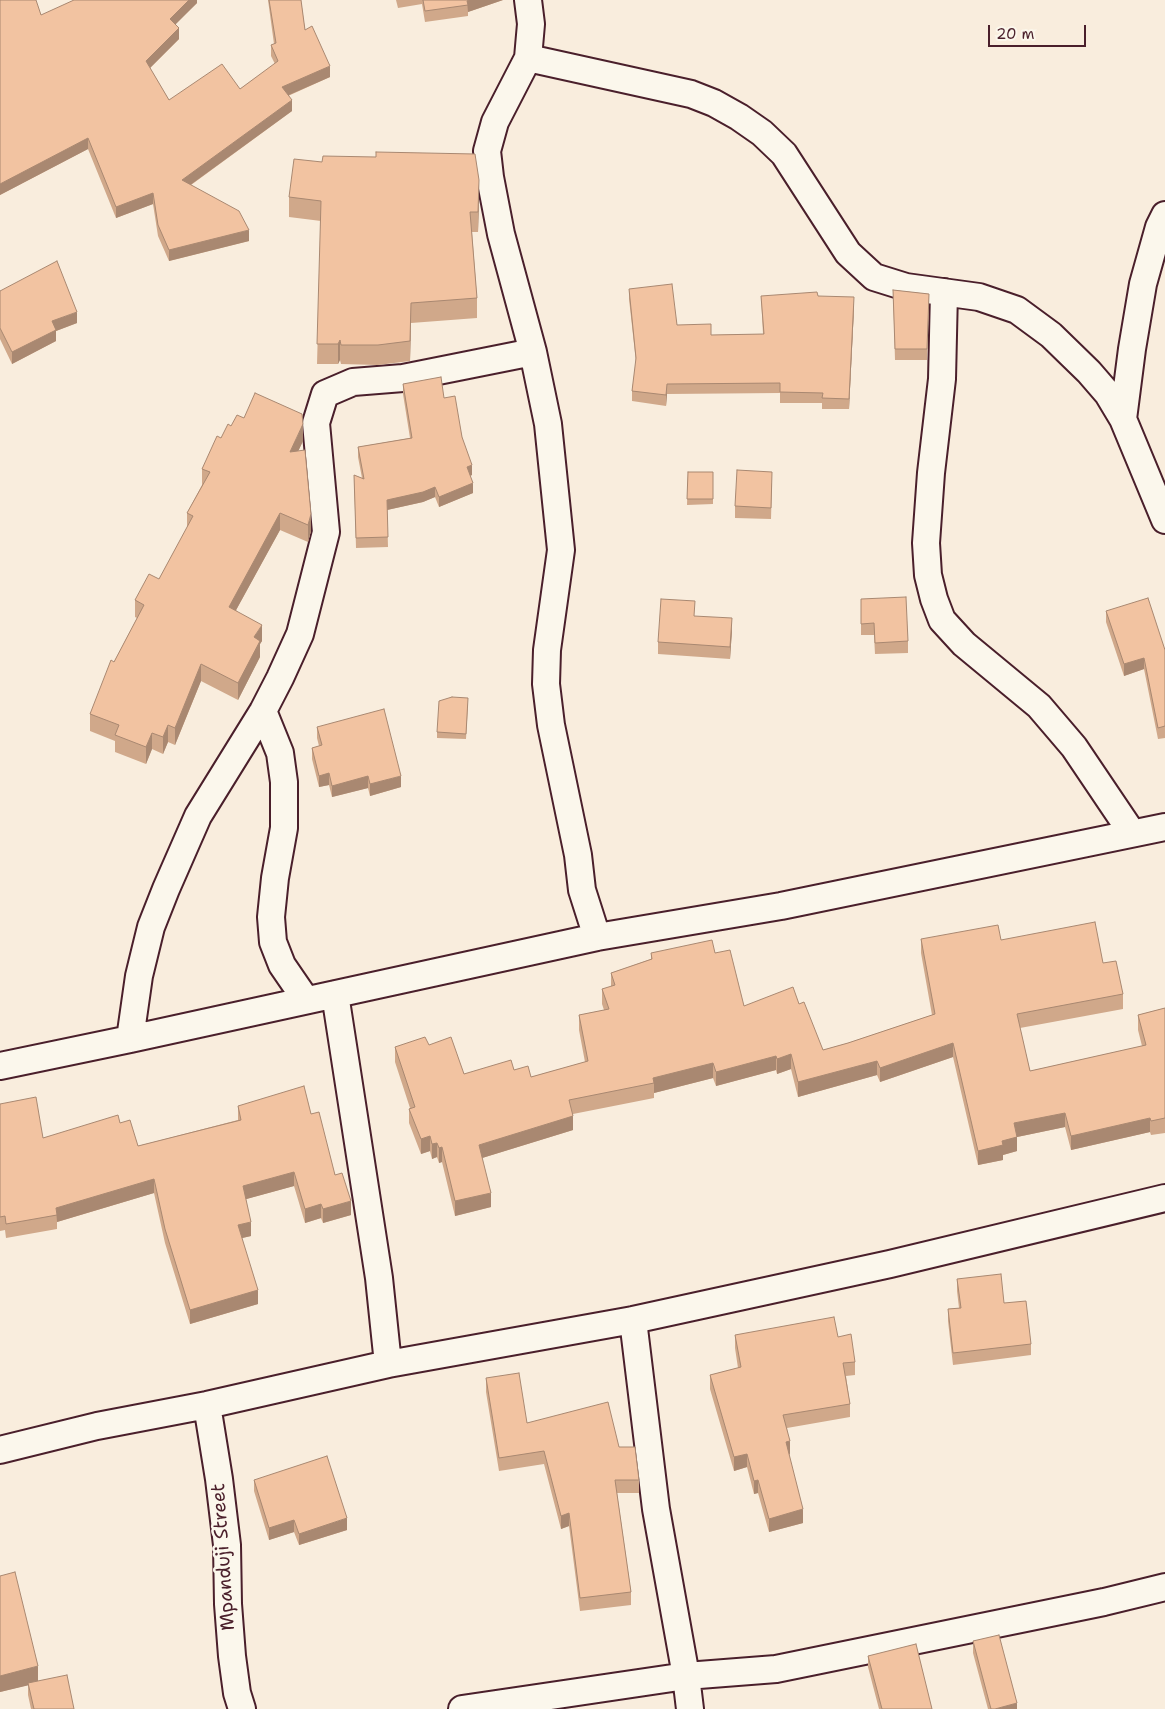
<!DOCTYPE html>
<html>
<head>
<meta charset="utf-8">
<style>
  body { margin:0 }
  #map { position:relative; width:1165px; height:1709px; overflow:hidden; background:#f9eddd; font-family:"Shantell Sans",sans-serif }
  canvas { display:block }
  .scale { position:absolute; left:988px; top:25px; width:98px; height:22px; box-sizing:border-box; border:2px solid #4a1f2b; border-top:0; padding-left:6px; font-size:15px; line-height:18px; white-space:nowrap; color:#4a1f2b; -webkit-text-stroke:4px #fbf7ec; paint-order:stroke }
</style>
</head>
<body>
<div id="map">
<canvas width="1165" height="1709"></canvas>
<div class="scale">20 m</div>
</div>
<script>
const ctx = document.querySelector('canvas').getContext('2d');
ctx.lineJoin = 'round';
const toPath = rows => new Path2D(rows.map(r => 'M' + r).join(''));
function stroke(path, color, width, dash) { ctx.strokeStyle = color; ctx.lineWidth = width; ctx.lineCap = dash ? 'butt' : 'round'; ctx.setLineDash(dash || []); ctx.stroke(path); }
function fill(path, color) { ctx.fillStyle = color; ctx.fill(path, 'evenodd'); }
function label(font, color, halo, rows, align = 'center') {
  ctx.font = font + ' "Shantell Sans",sans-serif'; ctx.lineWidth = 5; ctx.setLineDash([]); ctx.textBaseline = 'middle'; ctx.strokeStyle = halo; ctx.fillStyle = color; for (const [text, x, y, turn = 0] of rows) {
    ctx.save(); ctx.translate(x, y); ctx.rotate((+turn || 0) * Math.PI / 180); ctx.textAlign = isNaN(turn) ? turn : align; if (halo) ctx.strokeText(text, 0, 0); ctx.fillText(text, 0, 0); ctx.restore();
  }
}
const minor = toPath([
  [528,0,531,24,528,58,495,122,487,151,490,177,501,234,533,352,548,424,561,550,547,650,546,684,551,725,578,855,582,890,597,937],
  [528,58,691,94,714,103,739,117,762,133,784,154,848,253,874,277,906,287,979,297,1017,310,1051,335,1089,372,1108,394,1123,419,1165,520],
  [944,292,942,379,931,473,926,543,928,575,934,599,942,620,964,644,1039,706,1074,747,1132,833],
  [1123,419,1132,349,1143,284,1159,227,1165,215],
  [263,711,280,753,284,782,284,828,275,878,271,917,273,942,282,965,306,1000],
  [335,994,379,1278,388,1364],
  [130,1039,139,976,151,927,166,889,198,816,263,711,280,678,300,634,326,532,316,423,325,394,353,382,403,378,533,352],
  [0,1066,130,1039,597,937,781,906,1165,827],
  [633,1320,656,1509,686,1676,690,1709],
  [207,1405,219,1479,227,1545,228,1604,232,1656,237,1693,242,1709],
  [0,1450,97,1426,207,1405,388,1364,633,1320,890,1264,1165,1198],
  [462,1709,686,1676,776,1669,1104,1602,1165,1587]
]);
stroke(minor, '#4a1f2b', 30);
stroke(minor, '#fbf7ec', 26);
fill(toPath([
  [0,0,41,15,197,0,197,3,175,24,179,39,150,68,169,100,240,89,275,64,271,56,271,45,274,44,268,0,301,0,305,30,330,77,288,96,292,111,191,185,249,241,169,261,158,236,153,204,116,218,88,149,0,195],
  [396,0,503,0,468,12,468,16,425,22,422,4,398,8],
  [289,197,479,200,478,232,472,232,477,298,477,318,411,323,410,361,378,365,341,364,340,360,338,364,317,364,321,221,289,217],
  [629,289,677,325,711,335,763,334,761,296,818,296,854,308,849,409,822,409,822,403,780,403,780,393,667,394,666,406,632,401,632,391,636,362,629,299],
  [893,290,929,294,927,360,895,360],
  [0,291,77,323,56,331,56,341,12,364,0,339],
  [403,384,444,398,462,437,472,475,470,476,473,493,439,507,435,497,423,502,387,510,388,547,356,548,354,475,362,478,358,457,358,447,410,438,403,394],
  [231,426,303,441,298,451,311,531,308,542,280,530,236,610,262,641,260,644,260,657,238,700,201,681,175,745,168,742,163,754,152,749,146,764,115,752,115,741,90,731,90,714,114,662,137,618,135,617,135,600,159,579,187,528,187,513,202,485,202,469,221,438],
  [688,472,713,472,713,504,687,505],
  [772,483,771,519,735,518,735,506],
  [861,599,908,641,908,653,875,654,874,635,861,635],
  [1106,611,1165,650,1165,738,1158,739,1144,669,1124,676,1106,622],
  [732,630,730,659,658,654,658,642],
  [468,704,466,739,437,738,437,732],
  [317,727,401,787,370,796,368,788,332,797,329,785,319,787,312,759,312,748,319,746,317,738],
  [921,939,1001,940,1103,963,1123,994,1123,1009,1020,1028,1030,1071,1142,1046,1138,1030,1138,1015,1165,1008,1165,1133,1151,1135,1150,1132,1071,1150,1065,1127,1017,1137,1017,1151,1003,1155,1003,1160,978,1165,953,1057,880,1082,877,1075,798,1097,791,1069,777,1074,776,1070,716,1086,713,1078,654,1093,654,1098,573,1114,573,1130,482,1158,491,1207,455,1216,442,1162,439,1163,437,1157,432,1159,430,1151,421,1154,409,1123,409,1109,410,1108,395,1062,395,1047,429,1045,464,1074,514,1070,531,1077,585,1062,579,1030,579,1015,604,1010,602,1004,602,989,611,987,611,973,651,959,651,953,715,953,744,1006,799,1004,823,1050,848,1043,932,1015,921,953],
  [0,1104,43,1138,120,1123,138,1146,238,1120,238,1106,311,1114,351,1215,323,1223,321,1218,305,1223,294,1186,246,1199,251,1236,242,1238,258,1304,190,1324,165,1243,154,1193,57,1222,57,1229,6,1238,5,1230,0,1231],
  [957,1279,1004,1303,1031,1344,1031,1355,953,1365,948,1321,948,1309,959,1308,957,1291],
  [735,1335,838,1337,855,1362,855,1375,846,1376,850,1404,850,1417,787,1428,790,1454,789,1455,803,1523,769,1532,758,1493,754,1494,747,1467,734,1471,710,1389,710,1375,738,1368,735,1348],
  [486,1378,527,1423,619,1447,639,1480,639,1493,617,1493,631,1592,631,1605,580,1611,569,1526,561,1529,544,1464,499,1471,486,1392],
  [254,1480,347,1530,299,1545,294,1532,269,1540,254,1491],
  [0,1576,38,1681,74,1709,31,1709,28,1695,28,1685,0,1692],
  [973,1641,1017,1709,988,1709,973,1653],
  [868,1656,932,1709,879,1709,868,1667]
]), '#d0a88a');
fill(toPath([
  [189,0,197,0,197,3,170,30,170,19],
  [469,0,503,0,468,12,467,1],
  [179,28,179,39,146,72,146,61],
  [330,66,330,77,282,98,282,87],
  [292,100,292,111,182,191,182,180],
  [88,138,88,149,0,195,0,184],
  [479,180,479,200,478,232,478,212],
  [153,193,153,204,116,218,116,207],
  [249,230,249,241,169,261,169,250],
  [854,297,854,308,849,409,849,399],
  [411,303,411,323,410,361,410,341],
  [77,312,77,323,56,331,56,341,12,364,12,352,52,321],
  [340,340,340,360,338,364,338,344],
  [667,384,667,394,666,406,666,395],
  [303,424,303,441,290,469,290,452],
  [472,465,472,475,467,477,467,467],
  [473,483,473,493,439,507,439,497],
  [435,487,435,497,423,502,387,510,387,500],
  [280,513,280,530,229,623,229,607],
  [311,514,311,531,308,542,308,525],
  [732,618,732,630,730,659,730,647],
  [262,625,262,641,260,644,260,657,238,700,238,683,254,637],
  [1144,658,1144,669,1124,676,1124,664],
  [201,664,201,681,175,745,175,728],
  [168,725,168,742,163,754,163,737],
  [152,733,152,749,146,764,146,747],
  [329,773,329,785,319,787,319,776],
  [368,776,368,788,332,797,332,786],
  [401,776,401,787,370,796,370,784],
  [953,1043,953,1057,880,1082,880,1068],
  [791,1054,791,1069,777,1074,777,1059],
  [776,1056,776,1070,716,1086,716,1072],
  [877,1061,877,1075,798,1097,798,1082],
  [713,1063,713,1078,654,1093,654,1083,653,1078],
  [1065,1113,1065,1127,1017,1137,1017,1151,1003,1155,1003,1160,978,1165,978,1151,1002,1141,1014,1123],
  [573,1116,573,1130,479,1159,479,1145],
  [1150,1118,1150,1132,1071,1150,1071,1136],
  [430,1136,430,1151,421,1154,421,1139],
  [437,1143,437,1157,432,1159,432,1144],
  [442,1147,442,1162,439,1163,439,1148],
  [294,1172,294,1186,243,1200,243,1186],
  [154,1179,154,1193,57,1222,56,1208],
  [491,1193,491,1207,455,1216,455,1201],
  [351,1201,351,1215,323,1223,323,1209],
  [321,1204,321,1218,305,1223,305,1209],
  [251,1222,251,1236,238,1239,238,1225],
  [258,1290,258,1304,190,1324,190,1310],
  [790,1441,790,1454,786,1456,786,1442],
  [747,1454,747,1467,734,1471,734,1457],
  [758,1480,758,1493,754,1494,754,1481],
  [803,1509,803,1523,769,1532,769,1519],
  [569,1513,569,1526,561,1529,561,1516],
  [347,1518,347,1530,299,1545,299,1534],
  [294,1520,294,1532,269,1540,269,1528],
  [38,1666,38,1683,0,1692,0,1676],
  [1017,1703,1017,1709,995,1709]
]), '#a98871');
const building = toPath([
  [0,0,36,0,41,15,74,0,189,0,170,19,179,28,146,61,169,100,222,64,240,89,278,61,271,45,276,43,269,0,301,0,305,30,312,26,330,66,282,87,292,100,182,180,239,211,249,230,169,250,158,225,153,193,116,207,88,138,0,184,0,0],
  [423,0,469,0,467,1,468,5,425,11,423,0],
  [376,152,475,154,479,180,478,212,470,212,477,298,411,303,410,341,378,345,341,345,340,340,338,344,317,344,321,201,289,197,294,159,322,162,323,156,376,157,376,152],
  [57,261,77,312,52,321,56,330,12,352,0,328,0,291,57,261],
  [672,284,677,325,711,324,711,335,764,334,761,296,817,292,818,296,854,297,849,399,822,398,823,393,780,392,780,383,667,384,666,395,632,391,636,358,629,289,672,284],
  [893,290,929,294,927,349,895,349,893,290],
  [441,377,444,398,455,396,462,437,472,465,467,467,473,483,439,497,435,487,423,492,387,500,388,537,356,538,354,475,364,479,358,447,412,438,403,384,441,377],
  [255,393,302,414,303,424,290,452,305,450,311,514,308,525,280,513,229,607,262,625,254,637,260,641,238,683,201,664,175,728,168,725,163,737,152,733,146,747,115,735,119,725,90,714,111,660,114,662,144,605,135,600,149,574,159,579,193,516,187,513,210,472,202,469,217,436,221,438,228,424,231,426,237,415,244,418,255,393],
  [737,470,772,472,771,508,735,506,737,470],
  [688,472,713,472,713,499,687,499,688,472],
  [906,597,908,641,875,643,874,623,861,624,861,599,906,597],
  [1148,598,1165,650,1165,726,1158,728,1144,658,1124,664,1106,611,1148,598],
  [661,599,695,601,694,616,732,618,730,647,658,642,661,599],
  [452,697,468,698,466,734,437,732,439,701,452,697],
  [384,709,401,776,370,784,368,776,332,786,329,773,319,776,312,748,322,745,317,727,384,709],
  [1095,922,1103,963,1116,961,1123,994,1017,1014,1030,1071,1146,1045,1138,1015,1165,1008,1165,1118,1151,1121,1150,1118,1071,1136,1065,1113,1014,1123,1017,1137,1002,1141,1003,1145,978,1151,953,1043,880,1068,877,1061,798,1082,791,1054,777,1059,776,1056,716,1072,713,1063,653,1078,654,1083,569,1100,573,1116,479,1145,491,1193,455,1201,442,1147,439,1148,437,1143,432,1144,430,1136,421,1139,409,1109,415,1107,395,1047,425,1037,429,1045,451,1037,464,1074,511,1060,514,1070,528,1066,531,1077,588,1061,579,1015,609,1009,602,989,615,985,611,973,652,959,651,953,712,940,715,953,730,950,744,1006,793,987,799,1004,804,1002,823,1050,848,1043,935,1014,921,939,998,925,1001,940,1095,922],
  [304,1086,311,1114,319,1112,335,1175,342,1173,351,1201,323,1209,321,1204,305,1209,294,1172,243,1186,251,1222,238,1225,258,1290,190,1310,165,1229,154,1179,56,1208,57,1215,6,1224,5,1216,0,1217,0,1104,36,1097,43,1138,118,1115,120,1123,130,1120,138,1146,241,1120,238,1106,304,1086],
  [1001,1274,1004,1303,1026,1301,1031,1344,953,1353,948,1309,961,1308,957,1279,1001,1274],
  [834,1317,838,1337,851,1334,855,1362,843,1363,850,1404,783,1415,790,1441,786,1442,803,1509,769,1519,758,1480,754,1481,747,1454,734,1457,710,1375,741,1367,735,1335,834,1317],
  [519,1373,527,1423,608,1402,619,1447,635,1447,639,1480,615,1480,631,1592,580,1598,569,1513,561,1516,544,1451,499,1458,486,1378,519,1373],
  [327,1456,347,1518,299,1534,294,1520,269,1528,254,1480,327,1456],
  [15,1572,38,1666,0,1676,0,1576,15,1572],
  [999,1635,1017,1703,995,1709,991,1709,973,1641,999,1635],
  [916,1644,932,1709,882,1709,868,1656,916,1644],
  [67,1675,74,1709,34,1709,28,1683,67,1675]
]);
fill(building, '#f2c3a1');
stroke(building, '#a98871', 1);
label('19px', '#4a1f2b', '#fbf7ec', [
  ["Mpanduji Street",224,1557,-94]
]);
</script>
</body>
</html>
